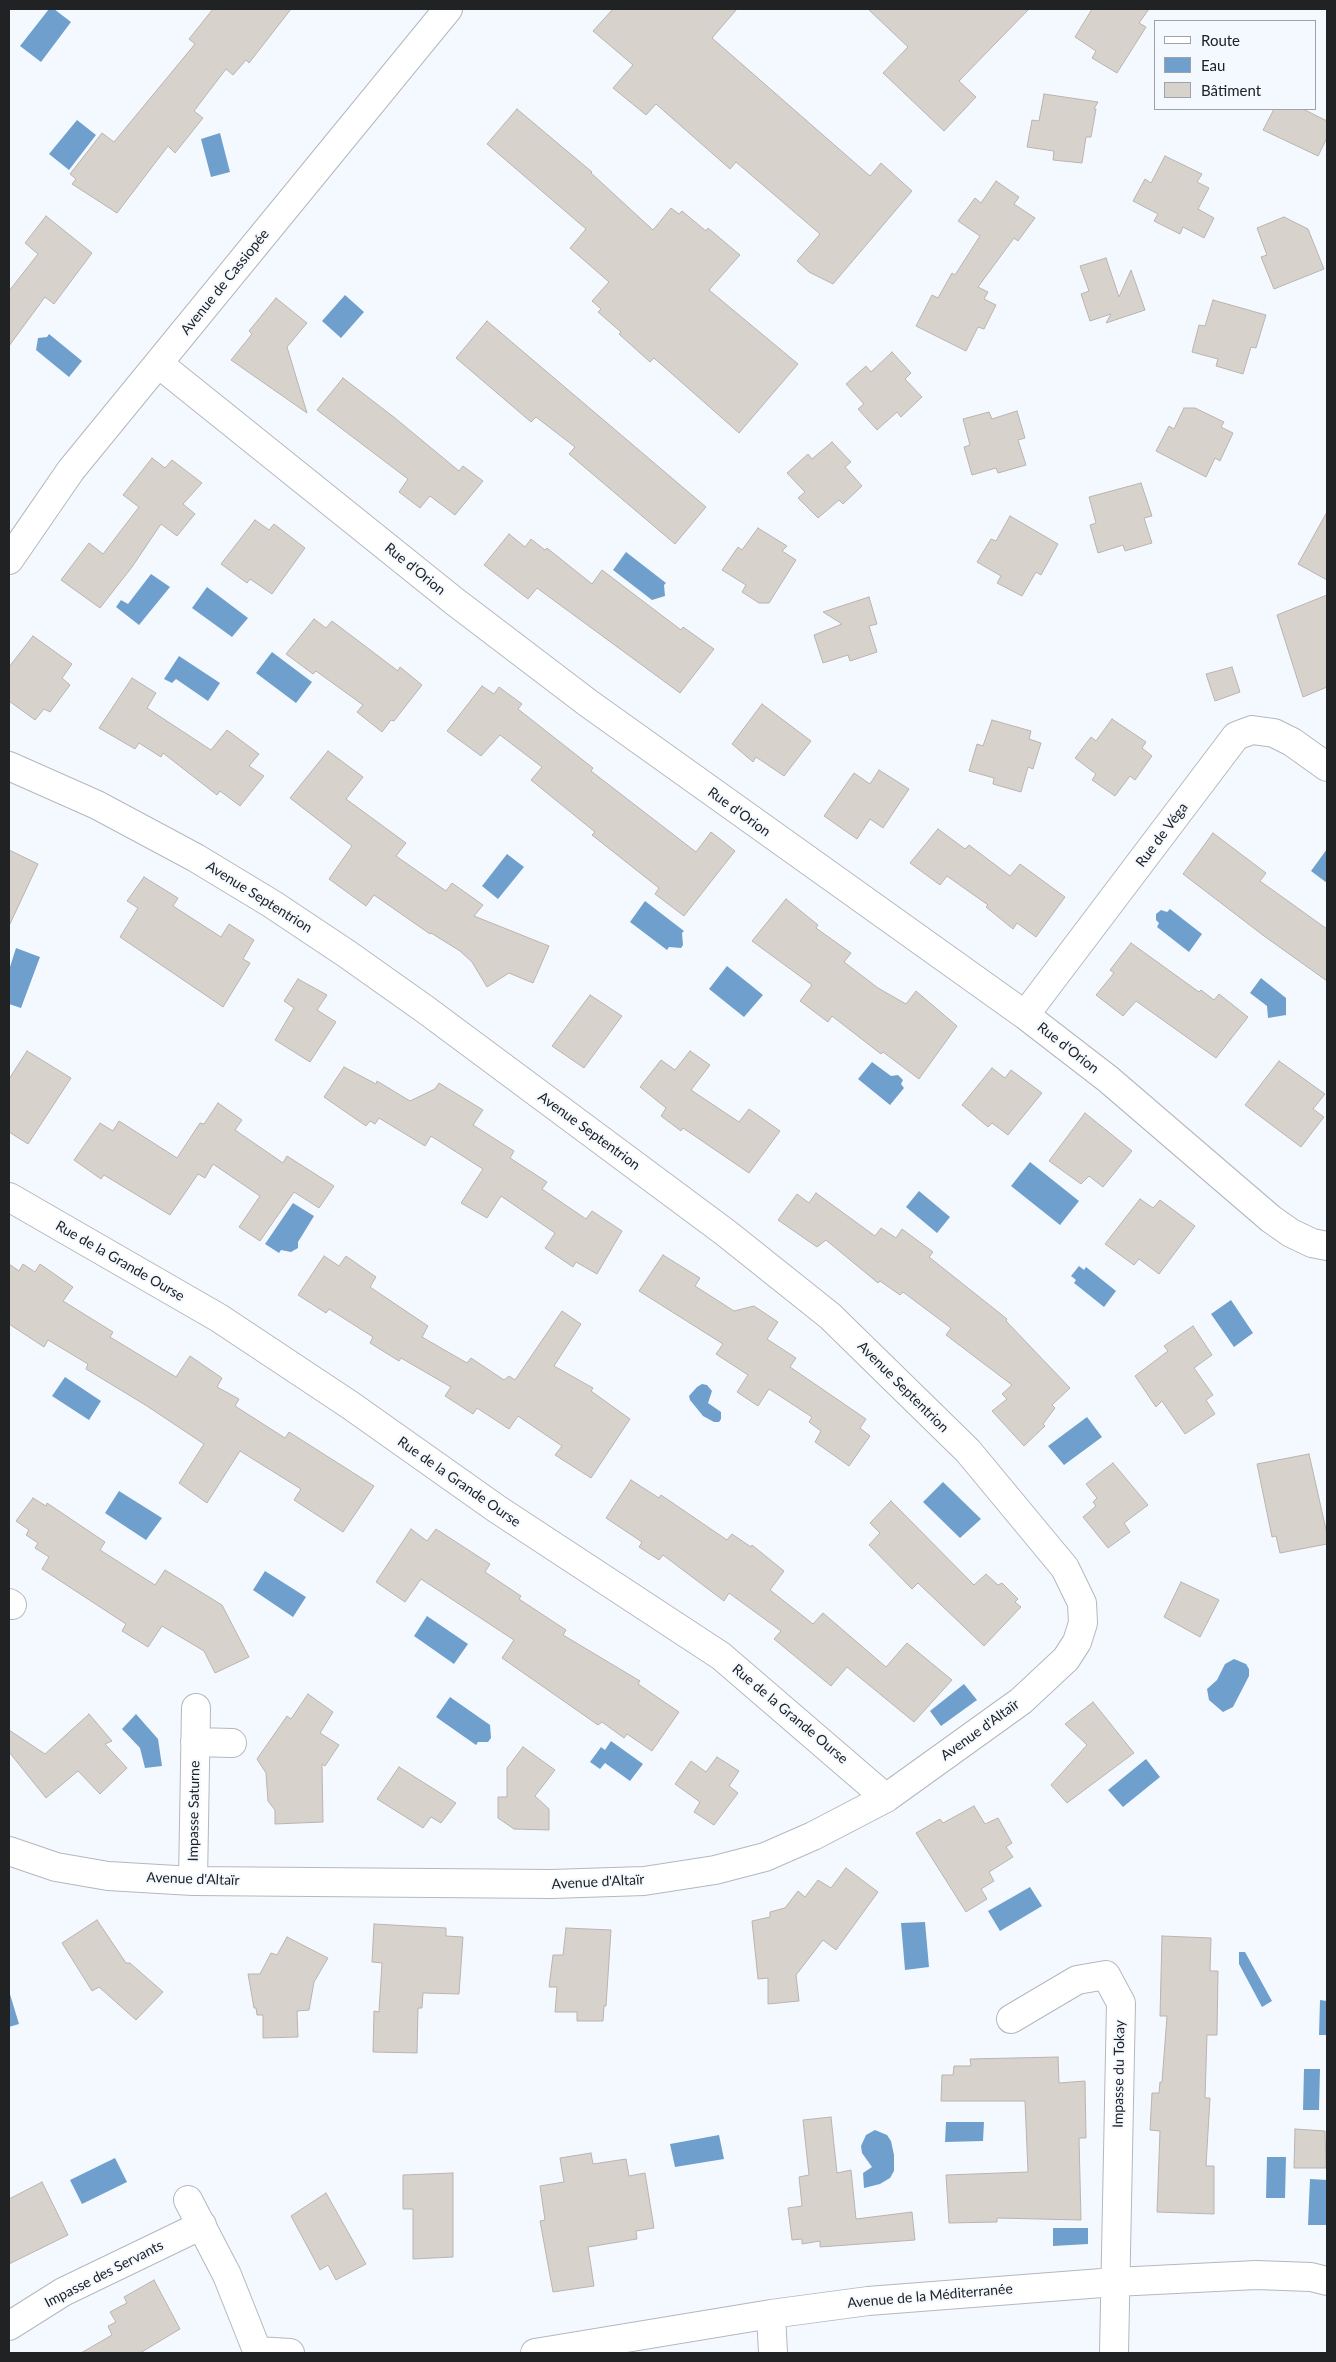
<!DOCTYPE html>
<html>
<head>
<meta charset="utf-8">
<style>
  body { margin:0 }
  #map { position:relative; width:1336px; height:2362px; overflow:hidden; background:#f4f9ff; font-family:Lato,sans-serif }
  canvas { display:block }
  .frame { position:absolute; inset:0; border:10px solid #202224; pointer-events:none }
  .legend { position:absolute; left:1154px; top:20px; width:162px; height:90px; box-sizing:border-box; background:#f4f9ff; border:1px solid #9fa3a7; margin:0; padding:6px 9px; list-style:none; font-size:15px; color:#202224 }
  .legend li { display:flex; align-items:center; gap:10px; height:25px }
  .legend b { width:25px; border:1px solid #9fa3a7 }
</style>
</head>
<body>
<div id="map">
<canvas width="1336" height="2362"></canvas>
<div class="frame"></div>
<ul class="legend">
<li><b style="height:6px;background:#fff"></b>Route</li>
<li><b style="height:14px;background:#6fa0cd"></b>Eau</li>
<li><b style="height:14px;background:#d7d2cc"></b>Bâtiment</li>
</ul>
</div>
<script>
const ctx = document.querySelector('canvas').getContext('2d');
ctx.lineJoin = 'round';
function fill(path, color) { ctx.fillStyle = color; ctx.fill(path, 'evenodd'); }
const toPath = rows => new Path2D(rows.map(r => 'M' + r).join(''));
function stroke(path, color, width, dash) { ctx.strokeStyle = color; ctx.lineWidth = width; ctx.lineCap = dash ? 'butt' : 'round'; ctx.setLineDash(dash || []); ctx.stroke(path); }
function label(font, color, halo, rows, align = 'center') {
  ctx.font = font + ' Lato,sans-serif'; ctx.lineWidth = 4; ctx.setLineDash([]); ctx.textBaseline = 'middle'; ctx.strokeStyle = halo; ctx.fillStyle = color; for (const [text, x, y, turn = 0] of rows) {
    ctx.save(); ctx.translate(x, y); ctx.rotate((+turn || 0) * Math.PI / 180); ctx.textAlign = isNaN(turn) ? turn : align; if (halo) ctx.strokeText(text, 0, 0); ctx.fillText(text, 0, 0); ctx.restore();
  }
}
fill(toPath([
  [49,9,54,9,71,22,41,62,20,46],
  [77,120,96,135,69,170,49,154],
  [220,133,230,172,211,177,201,139],
  [345,295,364,312,341,338,322,321],
  [49,334,82,361,69,377,36,350,38,338,47,337],
  [626,552,666,583,664,585,665,596,652,600,613,570],
  [151,574,170,587,139,625,116,607,121,600,128,604],
  [207,587,248,618,232,637,192,608],
  [272,652,312,682,296,703,256,673],
  [179,656,220,683,208,701,176,679,172,683,164,679],
  [1327,849,1327,883,1311,871],
  [507,854,524,867,498,899,482,886],
  [645,901,684,931,682,933,683,945,681,948,669,947,667,950,630,922],
  [1170,909,1202,934,1189,952,1157,927,1159,923,1156,920,1156,914,1161,910,1167,912],
  [16,948,40,957,21,1008,9,1004,9,970],
  [727,966,763,995,744,1017,709,989],
  [1261,978,1286,998,1286,1015,1268,1018,1267,1006,1250,993],
  [872,1062,891,1076,898,1075,903,1080,901,1084,904,1088,890,1105,858,1079],
  [1030,1162,1079,1201,1060,1225,1011,1186],
  [919,1191,950,1217,937,1233,906,1207],
  [293,1203,314,1216,298,1242,298,1248,291,1252,281,1250,279,1253,265,1244],
  [1079,1266,1084,1270,1086,1267,1116,1291,1104,1307,1074,1283,1076,1280,1071,1276],
  [1231,1300,1253,1333,1234,1347,1211,1314],
  [65,1377,101,1401,89,1420,52,1396],
  [702,1384,707,1385,712,1391,708,1403,721,1412,721,1419,719,1422,714,1422,703,1416,690,1400,689,1396,697,1387],
  [1087,1417,1102,1437,1064,1465,1048,1446],
  [943,1482,981,1519,960,1538,923,1502],
  [119,1491,162,1518,146,1540,105,1513],
  [265,1571,306,1597,293,1617,253,1590],
  [427,1616,468,1644,454,1664,414,1636],
  [1234,1659,1246,1664,1249,1669,1249,1676,1233,1707,1223,1712,1209,1700,1207,1689,1217,1680,1225,1664],
  [964,1684,977,1700,941,1726,930,1711],
  [450,1697,490,1725,491,1738,488,1742,478,1742,476,1745,436,1717],
  [136,1714,158,1739,162,1766,145,1768,140,1748,122,1729],
  [611,1741,643,1764,630,1781,605,1763,600,1769,590,1762,601,1747,605,1750],
  [1146,1759,1160,1777,1123,1807,1108,1790],
  [1030,1887,1042,1906,1000,1931,988,1911],
  [925,1922,929,1967,905,1970,901,1923],
  [1239,1952,1245,1952,1272,2001,1262,2007,1239,1964],
  [9,1991,19,2024,9,2027],
  [1320,2000,1327,2001,1327,2035,1319,2035],
  [1304,2069,1320,2069,1319,2110,1303,2110],
  [946,2122,984,2122,983,2141,945,2142],
  [875,2130,887,2135,891,2141,894,2155,894,2171,890,2178,880,2184,864,2188,863,2173,872,2167,862,2153,861,2146,866,2135],
  [719,2135,724,2159,675,2167,670,2144],
  [1267,2157,1286,2157,1285,2198,1266,2198],
  [115,2158,127,2182,82,2204,70,2180],
  [1310,2179,1327,2180,1327,2225,1308,2225],
  [1053,2228,1088,2228,1088,2244,1053,2246]
]), '#6fa0cd');
const building = toPath([
  [213,9,291,9,249,63,246,60,233,75,226,69,194,111,203,118,175,153,168,146,117,213,72,184,76,179,70,174,102,133,114,142,195,44,189,39,213,9],
  [613,9,737,9,712,38,870,176,881,163,912,191,833,284,809,272,797,261,820,234,736,162,730,169,656,104,646,115,613,88,633,65,593,31,613,9],
  [868,9,1029,9,959,81,976,97,944,131,883,73,908,47,868,9],
  [1092,9,1149,9,1139,23,1146,27,1117,73,1092,58,1096,51,1075,37,1092,9],
  [1044,94,1098,102,1094,109,1096,109,1091,137,1086,137,1082,163,1053,160,1054,151,1027,147,1032,120,1039,121,1044,94],
  [517,109,592,172,591,173,653,230,671,208,679,214,682,211,706,231,708,228,740,255,709,290,798,364,739,433,654,358,650,362,619,334,621,332,598,312,601,309,592,301,609,282,570,248,586,229,487,144,517,109],
  [1274,109,1303,109,1327,121,1327,138,1318,156,1263,130,1274,109],
  [1165,156,1202,174,1197,182,1209,188,1198,209,1214,218,1204,238,1183,227,1180,234,1154,221,1158,214,1133,201,1145,179,1151,183,1165,156],
  [996,181,1019,197,1014,204,1035,218,1018,241,1014,238,978,287,988,292,984,299,996,305,984,329,978,327,966,351,916,326,932,295,938,298,952,273,955,275,980,236,958,221,975,198,981,203,996,181],
  [46,216,92,253,54,304,45,297,9,346,9,291,38,254,25,243,46,216],
  [1284,217,1308,229,1324,269,1274,289,1261,257,1267,255,1257,228,1284,217],
  [1106,258,1119,297,1131,270,1145,310,1106,323,1111,314,1090,321,1081,294,1089,291,1080,266,1106,258],
  [276,298,307,323,287,347,307,413,231,360,252,334,249,331,276,298],
  [1213,300,1266,315,1256,348,1251,347,1243,374,1216,366,1218,359,1192,352,1199,325,1205,326,1213,300],
  [487,321,706,507,675,544,569,454,575,447,536,417,531,422,456,358,487,321],
  [892,352,911,373,905,379,922,397,901,417,897,412,877,430,858,409,864,404,846,384,866,366,871,372,892,352],
  [343,378,395,418,459,471,463,466,483,481,455,515,430,496,420,508,399,492,408,479,317,410,343,378],
  [1184,408,1195,408,1224,422,1221,427,1233,433,1220,461,1215,458,1206,477,1156,451,1169,426,1174,429,1184,408],
  [1017,411,1025,438,1018,440,1026,465,998,473,996,468,972,475,964,447,970,445,963,419,989,412,992,419,1017,411],
  [832,442,851,462,845,467,862,486,843,504,839,500,818,518,798,498,805,492,787,473,808,454,812,459,832,442],
  [152,458,165,468,172,460,202,483,183,504,195,514,177,536,161,524,132,567,100,608,61,580,89,543,103,554,139,507,123,495,152,458],
  [1141,483,1152,516,1144,518,1152,543,1125,551,1123,545,1098,553,1090,525,1096,523,1089,497,1141,483],
  [1327,512,1327,580,1298,564,1327,512],
  [1010,516,1058,544,1041,575,1036,572,1022,596,997,583,1001,576,977,562,991,539,996,541,1010,516],
  [255,520,269,530,274,524,305,548,272,594,250,579,247,583,221,564,255,520],
  [758,528,787,546,782,551,796,560,769,603,759,603,742,592,746,585,722,570,738,547,742,550,758,528],
  [509,534,525,547,531,539,545,550,547,548,592,584,602,570,681,630,683,627,714,649,680,693,537,588,528,599,484,565,509,534],
  [1327,595,1327,687,1303,697,1277,615,1327,595],
  [869,597,877,624,869,626,877,652,850,661,848,655,823,663,814,635,842,624,823,612,869,597],
  [314,619,326,628,332,621,398,671,400,667,422,685,394,721,391,720,382,732,357,712,363,705,316,671,313,674,286,654,314,619],
  [33,636,72,664,62,678,70,685,50,712,44,709,35,720,9,701,9,667,33,636],
  [1232,667,1240,692,1215,701,1206,674,1232,667],
  [132,678,156,693,147,708,211,750,227,730,259,754,249,766,264,776,240,806,220,791,217,795,163,753,161,757,139,743,135,749,99,728,132,678],
  [482,686,494,694,499,687,522,704,518,709,593,768,591,771,696,852,711,832,735,851,684,916,655,894,659,888,592,835,595,832,531,780,542,767,500,735,481,756,447,731,482,686],
  [762,704,811,741,784,776,756,757,753,762,732,744,762,704],
  [1112,719,1146,742,1142,748,1152,756,1135,780,1130,776,1115,796,1092,780,1096,774,1075,758,1091,737,1096,741,1112,719],
  [992,720,1031,731,1029,739,1041,743,1033,769,1028,767,1021,792,993,784,994,778,969,771,977,744,983,746,992,720],
  [328,751,363,777,346,799,406,843,396,856,446,891,452,883,483,905,474,916,549,946,533,983,509,973,487,987,472,962,460,951,431,933,430,934,374,895,366,906,329,879,352,846,290,798,328,751],
  [879,770,909,789,883,828,870,819,857,839,824,816,854,773,870,784,879,770],
  [938,829,965,849,969,845,1010,876,1020,864,1065,897,1036,937,1017,923,1013,929,986,907,988,905,947,876,940,885,910,863,938,829],
  [1213,833,1266,873,1260,881,1327,929,1327,981,1264,936,1183,874,1213,833],
  [9,850,38,864,9,926,9,850],
  [144,877,178,898,173,906,221,937,229,924,254,940,243,959,250,963,223,1007,120,937,138,908,127,901,144,877],
  [786,899,818,925,816,928,851,953,844,962,878,988,906,1004,916,991,957,1026,919,1079,883,1052,881,1054,832,1016,828,1022,800,1001,812,985,752,941,786,899],
  [1131,943,1199,992,1201,990,1214,1000,1219,994,1248,1017,1216,1058,1136,1001,1123,1016,1096,995,1114,973,1110,970,1131,943],
  [298,979,327,995,317,1010,336,1022,310,1062,275,1040,294,1008,284,1001,298,979],
  [590,995,622,1016,584,1068,552,1046,590,995],
  [27,1051,71,1078,28,1144,9,1132,9,1079,27,1051],
  [690,1051,710,1065,691,1090,739,1122,749,1109,780,1131,749,1173,683,1128,681,1131,661,1116,666,1108,640,1087,661,1060,675,1070,690,1051],
  [1279,1061,1325,1094,1313,1109,1324,1117,1301,1147,1245,1105,1279,1061],
  [344,1067,376,1084,377,1081,410,1101,435,1089,439,1083,483,1110,473,1125,514,1151,510,1158,547,1182,542,1189,586,1219,592,1211,622,1231,597,1274,576,1262,573,1267,545,1248,555,1233,501,1196,487,1218,461,1203,483,1169,431,1136,425,1146,379,1118,375,1124,370,1121,366,1126,324,1097,344,1067],
  [992,1068,1005,1078,1011,1070,1042,1093,1008,1135,992,1123,988,1127,962,1105,992,1068],
  [218,1103,242,1120,235,1130,283,1163,287,1156,334,1186,319,1208,294,1192,260,1241,239,1227,260,1196,213,1164,205,1178,198,1174,170,1215,104,1175,101,1179,74,1160,100,1123,113,1131,119,1121,177,1158,200,1123,204,1124,218,1103],
  [1085,1113,1132,1151,1103,1187,1089,1176,1081,1184,1049,1161,1085,1113],
  [816,1193,875,1236,881,1228,896,1238,902,1229,933,1252,929,1257,1007,1319,1006,1321,1070,1388,1052,1405,1055,1408,1043,1424,1045,1426,1024,1446,992,1411,1007,1399,1002,1394,1012,1385,946,1335,951,1328,903,1292,900,1295,880,1281,878,1283,826,1240,817,1247,778,1220,797,1194,809,1203,816,1193],
  [1140,1199,1153,1208,1160,1200,1195,1226,1159,1274,1139,1259,1134,1265,1105,1244,1140,1199],
  [663,1255,700,1278,695,1286,734,1311,754,1306,778,1322,767,1339,796,1358,790,1367,866,1419,860,1428,870,1436,849,1466,815,1442,821,1431,809,1422,812,1417,769,1389,758,1406,737,1392,748,1375,716,1354,723,1344,639,1291,663,1255],
  [324,1256,339,1266,346,1256,376,1277,370,1287,428,1326,422,1337,467,1363,471,1358,504,1380,509,1376,515,1380,562,1311,581,1324,554,1366,593,1388,591,1391,630,1419,591,1478,555,1455,562,1446,518,1416,509,1429,477,1408,473,1414,445,1396,451,1387,401,1358,399,1361,370,1343,373,1337,329,1309,326,1313,298,1295,324,1256],
  [9,1264,19,1271,23,1264,35,1272,40,1264,73,1287,63,1301,113,1332,110,1337,176,1377,190,1356,222,1378,217,1387,239,1399,235,1406,285,1438,289,1432,374,1486,343,1532,294,1500,301,1489,240,1451,207,1503,179,1483,204,1444,147,1406,86,1369,88,1364,48,1340,44,1347,9,1324,9,1264],
  [1193,1326,1212,1355,1194,1368,1213,1395,1206,1400,1215,1414,1185,1434,1162,1401,1156,1407,1135,1376,1168,1351,1164,1346,1193,1326],
  [1309,1454,1327,1534,1327,1544,1280,1553,1276,1536,1272,1537,1257,1464,1309,1454],
  [1113,1463,1148,1505,1124,1523,1130,1532,1108,1548,1083,1517,1096,1506,1093,1502,1097,1498,1086,1484,1113,1463],
  [631,1480,659,1498,661,1495,727,1540,732,1534,751,1547,752,1545,784,1571,770,1590,813,1624,823,1613,886,1667,907,1643,952,1680,914,1722,847,1667,831,1686,774,1639,781,1631,729,1593,724,1601,663,1555,659,1560,639,1547,642,1542,606,1518,631,1480],
  [33,1498,46,1506,47,1503,105,1542,100,1550,155,1585,165,1570,222,1605,249,1657,215,1673,204,1651,162,1626,148,1647,122,1631,126,1624,42,1569,49,1557,35,1548,38,1543,26,1535,29,1530,16,1521,33,1498],
  [891,1501,974,1585,986,1574,998,1585,1002,1583,1018,1599,1015,1602,1021,1607,984,1646,918,1583,912,1589,869,1545,880,1533,870,1523,891,1501],
  [411,1529,427,1541,436,1529,490,1564,485,1572,521,1596,519,1599,566,1630,563,1635,640,1681,638,1684,679,1712,652,1751,627,1734,624,1738,602,1722,598,1725,502,1658,514,1640,421,1579,405,1602,376,1582,411,1529],
  [1181,1582,1219,1600,1200,1637,1164,1617,1181,1582],
  [308,1694,333,1712,320,1733,339,1745,325,1766,322,1764,323,1822,275,1824,275,1810,268,1801,266,1773,257,1759,287,1716,291,1719,308,1694],
  [1093,1702,1134,1753,1067,1803,1051,1785,1087,1745,1065,1724,1093,1702],
  [89,1714,112,1741,105,1744,127,1768,100,1794,78,1771,46,1798,9,1752,9,1730,45,1754,89,1714],
  [523,1747,555,1770,535,1796,549,1809,549,1830,514,1829,498,1818,498,1797,507,1797,507,1768,523,1747],
  [717,1757,739,1771,729,1786,738,1793,714,1825,694,1812,700,1802,675,1784,691,1761,706,1772,717,1757],
  [399,1767,456,1803,441,1823,431,1817,423,1828,377,1799,399,1767],
  [974,1806,985,1824,998,1818,1012,1843,1006,1847,1013,1857,989,1872,994,1881,981,1889,987,1899,966,1912,916,1833,940,1819,943,1823,974,1806],
  [846,1868,878,1892,836,1950,823,1940,796,1975,799,2001,768,2004,768,1978,758,1979,752,1921,770,1917,770,1912,785,1908,798,1891,805,1897,818,1880,831,1888,846,1868],
  [97,1920,126,1963,130,1963,163,1992,136,2020,99,1987,92,1991,62,1943,97,1920],
  [374,1924,446,1928,446,1936,463,1937,459,1994,423,1993,422,2008,418,2008,417,2053,373,2052,374,2011,379,2012,382,1963,372,1962,374,1924],
  [566,1928,611,1930,606,2006,604,2006,603,2021,577,2021,577,2012,555,2012,557,1987,549,1987,553,1955,563,1955,566,1928],
  [1162,1936,1211,1938,1210,1971,1218,1971,1217,2035,1207,2035,1205,2098,1210,2098,1206,2166,1214,2166,1214,2214,1157,2212,1160,2131,1150,2130,1152,2093,1159,2093,1160,2082,1162,2082,1167,2016,1160,2016,1162,1936],
  [287,1937,328,1958,314,1982,309,2010,297,2011,298,2037,263,2038,263,2015,257,2015,256,2008,254,2008,248,1974,260,1974,271,1953,277,1955,287,1937],
  [1058,2057,1059,2083,1085,2081,1086,2138,1079,2138,1081,2220,997,2218,997,2222,949,2223,946,2175,1028,2172,1025,2101,941,2101,942,2075,953,2075,954,2066,971,2066,970,2059,1058,2057],
  [831,2117,837,2173,851,2170,856,2219,912,2212,915,2240,820,2247,820,2241,802,2244,802,2239,792,2240,788,2208,802,2206,799,2177,809,2175,803,2120,831,2117],
  [1295,2129,1325,2131,1326,2168,1294,2168,1295,2129],
  [591,2153,593,2164,626,2159,629,2176,645,2173,654,2228,636,2231,637,2239,588,2247,594,2286,553,2292,540,2221,545,2220,540,2186,564,2182,560,2158,591,2153],
  [453,2173,453,2257,413,2259,413,2209,403,2209,403,2175,453,2173],
  [42,2182,68,2235,9,2264,9,2199,42,2182],
  [326,2193,366,2264,336,2280,328,2265,320,2270,291,2216,326,2193],
  [154,2280,180,2329,140,2353,81,2353,112,2335,108,2326,116,2322,110,2312,127,2303,124,2297,154,2280]
]);
fill(building, '#d7d2cc');
stroke(building, '#bab4af', 1);
const street = toPath([
  [159,364,454,601,588,703,1025,1015,1108,1079,1271,1219,1291,1233,1312,1243,1327,1246],
  [9,560,71,470,448,9],
  [9,766,97,805,196,858,272,904,347,954,426,1010,726,1233,830,1316,968,1451,1065,1568,1082,1603,1083,1623,1077,1642,1066,1659,1021,1701,886,1798,813,1836,765,1857,715,1870,644,1881,551,1884,193,1881,108,1876,56,1867,9,1851],
  [1025,1015,1236,736,1252,730,1274,733,1292,742,1327,767],
  [9,1197,219,1318,350,1405,497,1509,721,1656,886,1798],
  [9,1603,12,1605],
  [195,1742,232,1743],
  [193,1881,196,1708],
  [1011,2019,1077,1980,1106,1975,1121,2003,1114,2353],
  [188,2200,227,2275,258,2353],
  [771,2314,773,2353],
  [9,2326,63,2292,202,2225],
  [258,2351,290,2353],
  [535,2353,771,2314,868,2301,1115,2282,1256,2275,1311,2277,1327,2281]
]);
stroke(street, '#b4b8be', 30);
stroke(street, '#fff', 28);
label('14px', '#202224', '#f4f9ff', [
  ["Avenue de Cassiopée",225,282,-51],
  ["Rue d'Orion",415,569,39],
  ["Rue d'Orion",739,812,36],
  ["Rue de Véga",1162,835,-53],
  ["Avenue Septentrion",259,897,32],
  ["Rue d'Orion",1068,1048,38],
  ["Avenue Septentrion",589,1131,36],
  ["Rue de la Grande Ourse",120,1261,30],
  ["Avenue Septentrion",903,1387,45],
  ["Rue de la Grande Ourse",459,1482,35],
  ["Rue de la Grande Ourse",790,1714,40],
  ["Avenue d'Altaïr",980,1730,-36],
  ["Impasse Saturne",194,1811,-89],
  ["Avenue d'Altaïr",193,1879,2],
  ["Avenue d'Altaïr",598,1882,-3],
  ["Impasse du Tokay",1119,2074,-89],
  ["Impasse des Servants",104,2274,-27],
  ["Avenue de la Méditerranée",930,2296,-5]
]);
</script>
</body>
</html>
